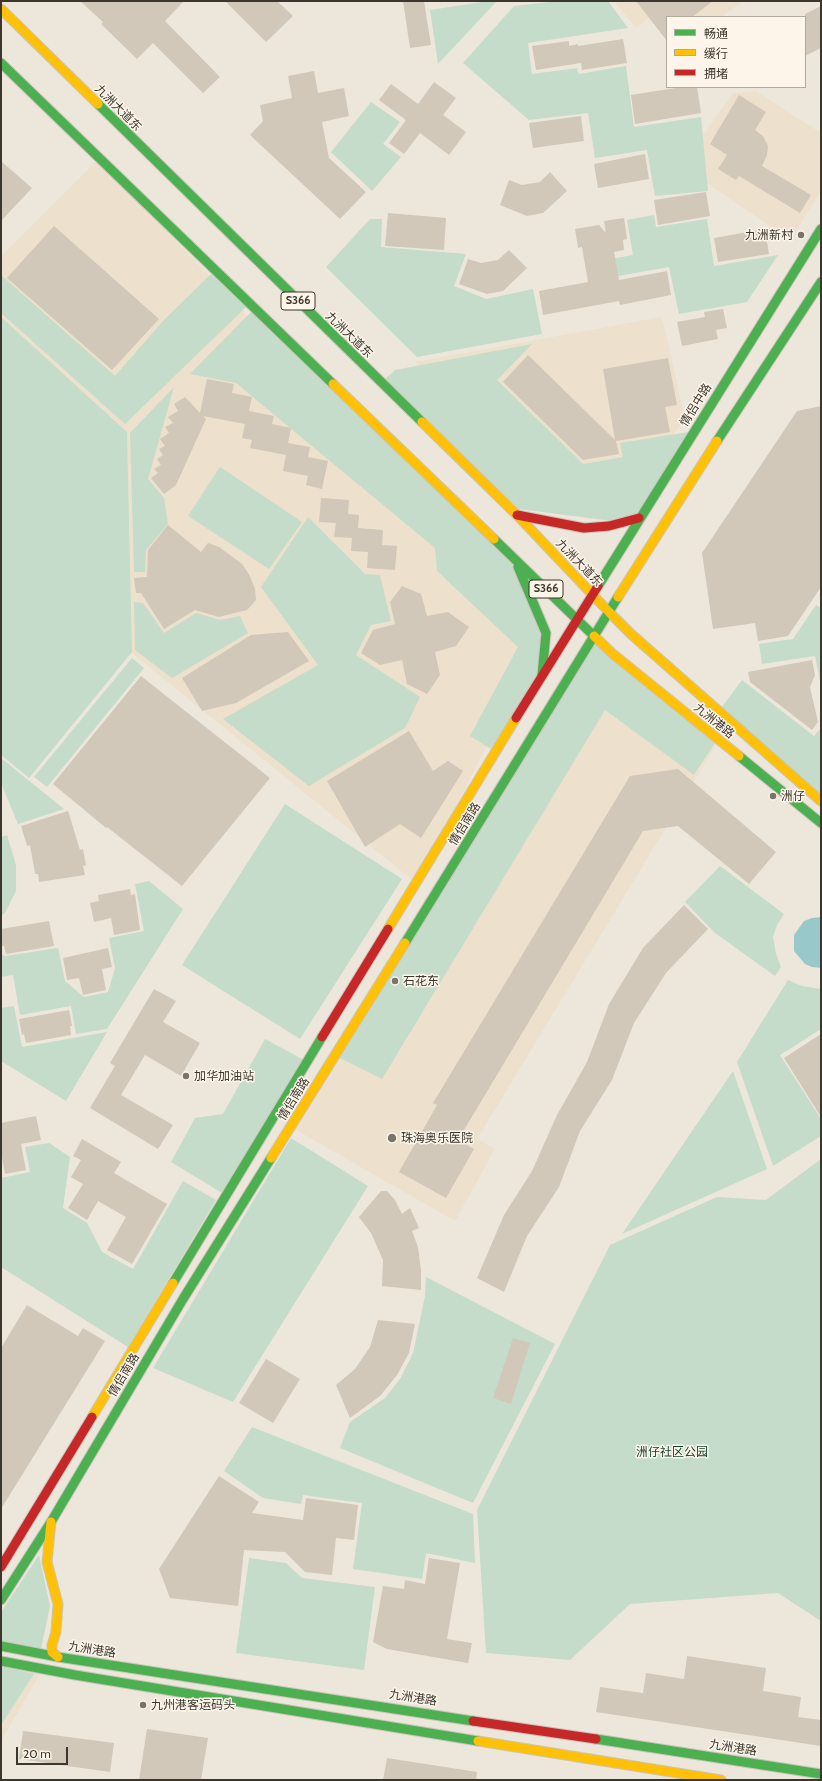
<!DOCTYPE html>
<html>
<head>
<meta charset="utf-8">
<style>
  body { margin:0 }
  #map { position:relative; width:822px; height:1781px; overflow:hidden; background:#ede6db; font-family:Cabin,"Noto Sans SC",sans-serif }
  canvas { display:block }
  .frame { position:absolute; inset:0; border:2px solid #3b362e; pointer-events:none }
  .legend { position:absolute; left:666px; top:16px; width:140px; height:72px; box-sizing:border-box; background:#fdf5e9; border:1px solid #afa99e; margin:0; padding:5px 7px; list-style:none; font-size:12px; color:#3b362e }
  .legend li { display:flex; align-items:center; gap:8px; height:20px }
  .legend b { width:20px; border:1px solid #afa99e }
  .scale { position:absolute; left:16px; top:1747px; width:52px; height:18px; box-sizing:border-box; border:2px solid #3b362e; border-top:0; padding-left:5px; font-size:12px; line-height:14px; white-space:nowrap; color:#3b362e; -webkit-text-stroke:3px #fdf5e9; paint-order:stroke }
</style>
</head>
<body>
<div id="map">
<canvas width="822" height="1781"></canvas>
<div class="frame"></div>
<ul class="legend">
<li><b style="height:5px;background:#4caf50"></b>畅通</li>
<li><b style="height:5px;background:#ffc107"></b>缓行</li>
<li><b style="height:5px;background:#c62828"></b>拥堵</li>
</ul>
<div class="scale">20 m</div>
</div>
<script>
const ctx = document.querySelector('canvas').getContext('2d');
ctx.lineJoin = 'round';
function fill(path, color) { ctx.fillStyle = color; ctx.fill(path, 'evenodd'); }
const toPath = rows => new Path2D(rows.map(r => 'M' + r).join(''));
function stroke(path, color, width, dash) { ctx.strokeStyle = color; ctx.lineWidth = width; ctx.lineCap = dash ? 'butt' : 'round'; ctx.setLineDash(dash || []); ctx.stroke(path); }
function label(font, color, halo, rows, align = 'center') {
  ctx.font = font + ' Cabin,"Noto Sans SC",sans-serif'; ctx.lineWidth = 3; ctx.setLineDash([]); ctx.textBaseline = 'middle'; ctx.strokeStyle = halo; ctx.fillStyle = color; for (const [text, x, y, turn = 0] of rows) {
    ctx.save(); ctx.translate(x, y); ctx.rotate((+turn || 0) * Math.PI / 180); ctx.textAlign = isNaN(turn) ? turn : align; if (halo) ctx.strokeText(text, 0, 0); ctx.fillText(text, 0, 0); ctx.restore();
  }
}
fill(toPath([
  [614,1,743,1,721,17,683,17,663,6,636,28],
  [757,92,821,133,821,190,791,240,681,166,733,93],
  [99,159,545,633,416,883,132,653,127,432,1,317,1,256],
  [662,317,685,419,640,481,536,477,415,362],
  [594,637,719,740,477,1139,495,1149,455,1221,291,1127],
  [1,1661,43,1669,1,1741]
]), '#ede0cc');
fill(toPath([
  [489,1,497,1,438,64,430,10],
  [559,1,608,1,628,28,528,43,532,74,577,68,579,74,626,66,634,127,701,117,708,191,655,196,647,150,595,158,588,113,529,120,463,63,514,6],
  [371,102,400,122,383,144,401,157,372,191,331,152],
  [654,215,656,227,707,219,714,266,778,255,747,302,679,314,669,267,613,277,588,263,633,255,627,220],
  [370,219,382,219,381,247,466,254,454,286,486,299,533,289,542,334,417,357,326,267],
  [211,274,246,307,125,424,1,313,1,275,115,376,163,321],
  [252,311,511,561,542,635,537,675,491,749,470,736,518,647,437,571,435,548,330,461,236,383,190,374],
  [1,317,127,432,132,652,29,778,1,755],
  [532,344,497,380,583,464,623,457,620,443,689,432,637,514,612,521,519,509,385,379,395,370],
  [174,387,148,479,164,498,168,524,146,550,145,572,134,572,130,433],
  [220,467,302,522,269,569,188,516],
  [308,517,365,574,380,575,391,621,371,625,356,655,420,697,405,728,309,786,223,719,318,665,261,587],
  [134,602,143,603,164,633,196,613,220,620,240,616,248,633,172,678,135,650],
  [816,605,821,608,821,685,815,656,762,664,759,644,793,639],
  [595,642,716,741,694,775,605,710,382,1079,340,1058],
  [132,658,144,668,47,787,34,777],
  [742,680,814,736,821,728,821,795,721,708],
  [1,758,64,809,18,824,1,783],
  [285,804,402,879,300,1039,182,965],
  [7,835,16,865,16,891,5,913,1,916,1,837],
  [720,866,784,914,777,925,773,937,776,954,781,967,775,976,715,933,685,902],
  [149,881,183,909,107,1029,76,1034,71,1006,20,1015,13,975,1,977,1,954,5,956,58,948,65,981,84,997,108,992,115,968,109,938,144,931,135,884],
  [788,980,802,986,821,989,821,1029,780,1055,821,1119,821,1136,773,1166,737,1062],
  [14,1006,22,1047,107,1032,66,1101,1,1061,1,1008],
  [265,1039,304,1060,222,1193,171,1162,195,1118,223,1114],
  [733,1071,767,1169,622,1234],
  [291,1138,368,1186,233,1402,153,1368],
  [49,1143,70,1157,63,1208,87,1223,102,1252,133,1269,183,1181,216,1200,128,1347,1,1267,1,1178,30,1172,25,1147],
  [821,1159,821,1621,778,1593,630,1604,570,1660,486,1653,477,1510,610,1245,717,1197,766,1200],
  [426,1277,555,1344,473,1503,340,1448,350,1422,385,1398,400,1379,413,1353,425,1296],
  [252,1427,473,1514,475,1563,426,1553,422,1579,353,1569,362,1503,303,1495,301,1504,263,1498,224,1471],
  [39,1555,50,1606,41,1649,1,1641,1,1612],
  [249,1558,286,1563,302,1578,375,1587,364,1670,236,1653],
  [1,1666,34,1674,1,1725]
]), '#c5dcca');
fill(toPath([
  [821,917,821,968,812,967,805,964,794,951,794,935,804,921,812,918]
]), '#98c8ca');
fill(toPath([
  [80,1,184,1,165,21,220,77,203,93,153,43,137,59,101,24,103,22],
  [225,1,277,1,293,16,266,42],
  [403,1,424,1,431,45,410,48],
  [636,1,713,1,692,17,667,17,667,41],
  [821,6,821,48,805,56,805,14],
  [623,39,627,63,582,70,581,63,536,70,532,46,569,41,569,46,578,44,578,46],
  [314,71,318,93,344,88,349,116,322,122,329,158,366,192,340,219,250,135,263,121,260,105,292,98,288,76],
  [434,82,456,98,443,115,466,132,449,155,420,133,404,154,389,143,406,120,379,100,391,84,418,104],
  [682,87,697,87,701,113,635,124,631,95],
  [739,95,766,112,755,130,763,136,768,146,767,155,762,166,811,195,800,213,739,176,736,180,718,169,727,155,710,144],
  [581,116,584,141,533,148,529,123],
  [645,154,649,179,598,188,594,164],
  [1,161,32,188,1,221],
  [550,172,567,191,543,213,527,216,500,205,509,180,522,185,540,182],
  [706,192,710,216,658,225,654,200],
  [388,213,446,218,444,250,385,246],
  [624,218,627,239,623,240,624,250,614,252,619,280,667,271,671,295,620,305,619,301,543,315,539,291,588,282,582,247,578,248,575,229,599,225,606,233,604,221],
  [54,226,159,319,112,370,7,278],
  [765,229,769,254,718,262,714,238],
  [509,250,527,268,503,291,487,294,459,284,468,259,481,263,498,260],
  [723,309,727,328,716,330,718,339,682,346,677,322,705,317,704,312],
  [528,355,615,440,603,369,668,358,677,405,665,407,670,432,616,441,619,454,583,460,503,382],
  [207,379,234,384,232,393,252,397,249,411,274,416,272,424,291,428,288,443,310,447,308,457,328,461,322,489,306,485,308,476,283,471,286,455,250,448,252,440,242,438,245,424,203,416,206,419,176,485,164,494,151,478,158,473,154,469,161,465,157,459,163,455,159,449,165,446,160,439,169,433,165,427,173,423,168,417,178,411,174,404,185,397,200,413],
  [821,406,821,587,788,636,758,641,755,623,713,629,702,553,797,411],
  [321,498,349,500,348,514,359,515,358,528,383,530,382,545,397,546,395,570,367,568,368,552,351,551,352,538,334,537,336,523,319,522],
  [168,525,201,552,208,543,219,547,242,564,250,576,255,589,256,600,247,610,219,617,195,610,164,629,141,593,136,593,134,578,147,577,148,550],
  [402,586,421,594,427,616,448,612,469,627,456,646,435,652,440,675,427,694,407,684,402,660,380,665,361,653,373,630,395,624,390,602],
  [288,632,309,661,236,703,202,711,182,678,251,635],
  [812,660,815,675,810,687,818,722,812,730,750,682,748,672],
  [141,676,270,778,182,886,107,827,106,828,53,784],
  [409,731,433,771,448,761,463,771,421,838,400,824,365,847,327,781],
  [678,769,776,852,749,884,678,826,643,831,458,1140,474,1149,446,1198,399,1172,437,1105,433,1103,630,776],
  [68,811,80,850,83,849,86,865,83,866,85,875,39,882,38,874,35,874,30,845,27,846,21,826],
  [130,889,131,895,135,894,140,930,114,935,111,918,94,922,90,903,99,901,98,895],
  [684,905,708,929,666,973,634,1023,612,1080,580,1131,559,1187,527,1236,504,1292,477,1278,504,1215,532,1171,557,1115,587,1062,609,1004,643,948],
  [49,921,54,946,6,954,4,946,1,946,1,929],
  [108,948,112,967,102,969,106,990,83,995,79,978,67,980,63,958],
  [154,989,176,1001,163,1022,200,1043,181,1076,145,1055,121,1095,173,1125,158,1149,90,1108,115,1066,110,1063],
  [69,1010,72,1026,70,1026,71,1035,26,1043,24,1034,22,1035,19,1019],
  [821,1034,821,1117,784,1058],
  [36,1116,41,1140,21,1144,26,1170,5,1174,1,1152,1,1123],
  [82,1139,121,1162,114,1173,167,1204,132,1264,107,1250,126,1217,98,1201,87,1220,68,1208,83,1184,71,1177,81,1160,73,1156],
  [381,1191,387,1191,395,1200,402,1214,410,1208,419,1228,412,1231,418,1247,421,1270,421,1290,382,1286,383,1260,371,1233,359,1217],
  [27,1305,78,1336,83,1328,105,1341,1,1509,1,1348],
  [378,1320,415,1324,409,1353,397,1375,380,1396,350,1418,336,1385,355,1369,370,1347],
  [513,1338,530,1343,511,1404,493,1398],
  [266,1359,300,1379,273,1423,239,1403],
  [219,1476,259,1502,252,1513,303,1520,306,1498,358,1505,354,1540,336,1538,332,1575,305,1572,285,1552,244,1550,238,1606,170,1598,159,1569],
  [429,1558,460,1563,447,1639,472,1643,468,1663,387,1649,373,1642,383,1586,404,1589,405,1580,425,1584],
  [687,1656,766,1668,763,1691,801,1697,798,1717,821,1720,821,1746,596,1712,600,1687,643,1693,646,1673,684,1679],
  [147,1729,208,1738,201,1780,139,1780],
  [23,1731,114,1743,110,1772,19,1759],
  [387,1758,477,1772,476,1780,383,1780]
]), '#d1c8ba');
const fast = toPath([
  [1,63,333,384],
  [98,104,422,422],
  [717,441,821,282],
  [494,539,594,636],
  [518,567,546,633,542,675],
  [598,586,821,229],
  [739,756,821,823],
  [405,943,618,597],
  [173,1283,322,1037],
  [1,1600,51,1522,183,1299,271,1158],
  [1,1646,58,1657,473,1721],
  [1,1661,75,1675,478,1741],
  [596,1739,821,1774]
]);
const slow = toPath([
  [1,9,98,104],
  [333,384,494,539],
  [422,422,517,515,609,612],
  [618,597,717,441],
  [609,612,631,634,821,801],
  [594,636,613,654,739,756],
  [388,929,516,718],
  [271,1158,405,943],
  [92,1417,173,1283],
  [51,1522,47,1562,58,1604,56,1632,52,1645,52,1652,58,1657],
  [478,1741,721,1780]
]);
const jam = toPath([
  [517,515,584,528,609,526,639,518],
  [516,718,598,586],
  [322,1037,388,929],
  [1,1567,92,1417],
  [473,1721,596,1739]
]);
stroke(fast, '#cac4bc', 11);
stroke(slow, '#cac4bc', 11);
stroke(jam, '#cac4bc', 11);
stroke(fast, '#4caf50', 9);
stroke(slow, '#ffc107', 9);
stroke(jam, '#c62828', 9);
for (const [x, y, r, color] of [
  [801,235,4,"#79746b"],
  [773,796,4,"#79746b"],
  [395,981,4,"#79746b"],
  [186,1076,4,"#79746b"],
  [392,1138,5,"#79746b"],
  [143,1705,4,"#79746b"]
]) { const dot = new Path2D(); dot.arc(x, y, r, 0, 2 * Math.PI); ctx.fillStyle = color; ctx.fill(dot); stroke(dot, '#fdf5e9', 1.5); }
for (const [x, y, w] of [
  [298,301,34],
  [546,589,34]
]) { const box = new Path2D(); box.roundRect(x - w / 2, y - 9, w, 18, 3); ctx.fillStyle = '#fdf5e9'; ctx.fill(box); stroke(box, '#3b362e', 1); }
label('bold 11px', '#3b362e', null, [
  ["S366",298,301],
  ["S366",546,589]
]);
label('12px', '#3b362e', '#fdf5e9', [
  ["九洲大道东",118,108,45],
  ["九洲大道东",349,335,44],
  ["情侣中路",696,405,-58],
  ["九洲大道东",579,563,46],
  ["九洲港路",714,721,39],
  ["情侣南路",465,824,-58],
  ["情侣南路",294,1099,-58],
  ["情侣南路",124,1375,-59],
  ["九洲港路",92,1650,9],
  ["九洲港路",413,1698,9],
  ["九洲港路",733,1748,9]
]);
label('12px', '#3b362e', '#fdf5e9', [
  ["九洲新村",793,235,"right"],
  ["洲仔",781,796],
  ["石花东",403,981],
  ["加华加油站",194,1076],
  ["珠海奥乐医院",401,1138],
  ["九州港客运码头",151,1705]
], 'left');
label('12px', '#0c3d2a', '#fdf5e9', [
  ["洲仔社区公园",672,1452]
]);
</script>
</body>
</html>
